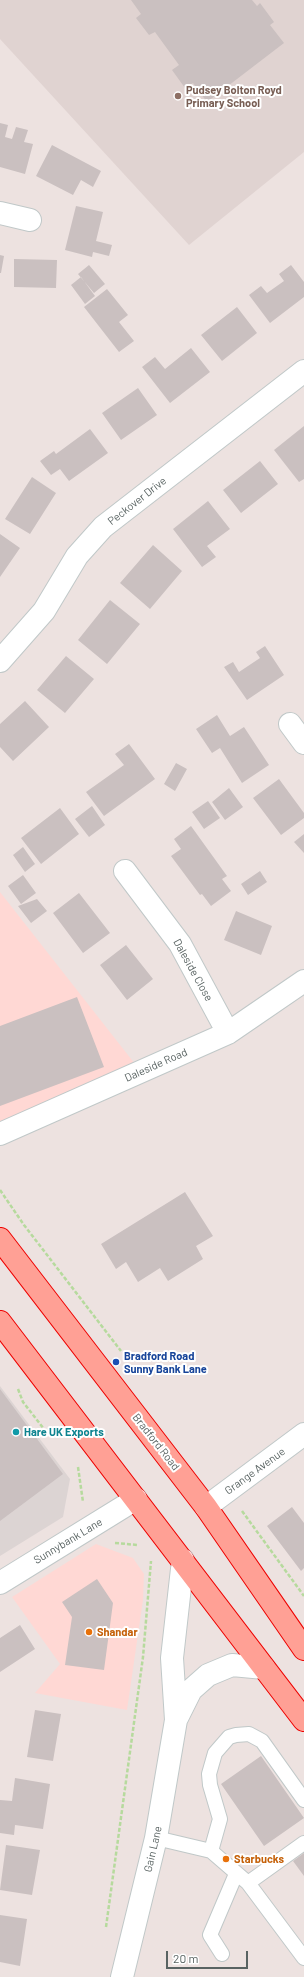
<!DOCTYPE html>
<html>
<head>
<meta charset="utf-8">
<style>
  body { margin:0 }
  #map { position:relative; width:304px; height:1977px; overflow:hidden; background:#ede2e0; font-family:Barlow,sans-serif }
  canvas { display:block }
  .scale { position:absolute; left:166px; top:1951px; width:82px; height:18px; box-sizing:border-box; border:2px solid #596362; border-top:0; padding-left:5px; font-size:12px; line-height:14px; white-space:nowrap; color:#596362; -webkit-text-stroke:3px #fff; paint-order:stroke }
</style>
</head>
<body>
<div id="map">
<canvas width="304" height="1977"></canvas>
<div class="scale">20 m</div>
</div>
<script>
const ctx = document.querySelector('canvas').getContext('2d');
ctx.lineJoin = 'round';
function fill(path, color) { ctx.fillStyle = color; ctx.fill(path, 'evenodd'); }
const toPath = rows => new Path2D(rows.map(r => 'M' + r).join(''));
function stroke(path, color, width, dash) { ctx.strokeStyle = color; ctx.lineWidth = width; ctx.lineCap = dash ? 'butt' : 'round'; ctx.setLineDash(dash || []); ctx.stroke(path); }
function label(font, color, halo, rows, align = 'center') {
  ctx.font = font + ' Barlow,sans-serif'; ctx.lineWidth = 4; ctx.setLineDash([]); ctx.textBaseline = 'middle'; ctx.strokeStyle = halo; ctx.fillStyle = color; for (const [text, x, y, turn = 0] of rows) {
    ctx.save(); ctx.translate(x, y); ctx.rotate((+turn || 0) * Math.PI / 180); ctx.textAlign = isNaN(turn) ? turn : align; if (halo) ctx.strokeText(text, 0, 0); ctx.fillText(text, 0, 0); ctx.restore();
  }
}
fill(toPath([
  [0,892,146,1078,0,1139],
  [96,1544,133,1558,144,1574,143,1600,127,1710,35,1693,60,1664,12,1597]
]), '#ffd8d4');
fill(toPath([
  [0,1386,70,1479,63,1517,0,1556]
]), '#dcd4d3');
fill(toPath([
  [0,0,304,0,304,152,189,245,0,39]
]), '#e0d3d1');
fill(toPath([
  [131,0,252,0,257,6,260,3,274,22,270,25,284,43,207,102,193,83,185,88,172,70,179,65,155,32,149,35,136,18,141,14],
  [0,123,8,125,5,137,12,139,16,127,28,130,24,142,33,144,25,174,0,167],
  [52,145,101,171,93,187,81,180,73,195,36,176],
  [76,206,103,212,96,241,112,245,109,256,93,252,92,257,65,250],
  [0,255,4,256,1,273,0,273],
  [14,259,57,260,56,288,14,287],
  [89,265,105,284,94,293,78,274],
  [291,265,304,282,304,297,270,323,249,295,261,286,267,293,284,281,279,274],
  [81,277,95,296,85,304,71,285],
  [107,289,128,315,119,322,134,341,119,352,84,307],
  [237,307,257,333,222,361,201,335],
  [191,348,210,372,170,403,142,367,155,357,165,369],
  [138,388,157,415,121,440,102,413],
  [304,426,304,479,299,482,274,450],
  [90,429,108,453,69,481,60,469,51,475,40,461,54,451,56,454],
  [260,461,278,484,241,513,223,490],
  [32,477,56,493,30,534,5,519],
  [208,501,230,529,207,546,216,557,202,567,173,529],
  [0,534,20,548,0,577],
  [153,545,182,571,150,609,120,583],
  [110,600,140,624,107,664,78,640],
  [265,646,284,675,247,700,224,667,233,662,239,672,260,658,256,652],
  [66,656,94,679,65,713,37,690],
  [25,701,49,727,13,761,0,747,0,724],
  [217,715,230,736,244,727,269,765,242,783,220,748,212,753,196,729],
  [129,744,155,779,104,816,86,792,124,765,115,754],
  [176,763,187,769,175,791,164,784],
  [279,779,304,813,304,818,281,835,253,798],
  [229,788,243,807,225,820,212,802],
  [208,801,220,818,204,829,192,812],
  [92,806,105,825,89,837,75,819],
  [60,808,79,834,41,864,21,838],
  [191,826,227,876,222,879,231,891,211,906,202,894,200,895,171,856,181,849,174,839],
  [304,834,304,853,294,842],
  [23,847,35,864,25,872,13,855],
  [260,871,267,882,248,895,241,884],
  [23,875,36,893,21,904,8,886],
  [79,893,110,933,83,953,53,913],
  [37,899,47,911,31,923,18,906],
  [236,911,272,926,261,955,224,940],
  [126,945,153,979,127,1000,100,965],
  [77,997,104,1067,0,1106,0,1026],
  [185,1192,213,1236,196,1246,203,1259,168,1281,160,1268,138,1282,126,1262,116,1269,101,1244],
  [0,1389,63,1474,0,1521],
  [292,1507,304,1523,304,1568,301,1571,267,1526],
  [97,1579,113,1603,104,1670,65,1665,72,1617,62,1602],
  [20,1625,35,1649,0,1672,0,1638],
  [35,1710,61,1714,53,1761,27,1757],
  [261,1756,304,1818,264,1846,221,1784],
  [15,1778,50,1784,43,1829,15,1825,14,1835,0,1833,0,1800,12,1801],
  [6,1845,40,1850,32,1895,0,1890],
  [304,1853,304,1876,293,1861],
  [0,1915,27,1919,20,1966,0,1962]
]), '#cac0c0');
const service = toPath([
  [156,1838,211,1851,248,1883,304,1958],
  [211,1851,220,1819,210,1785,209,1774,215,1753,229,1737,236,1735,249,1734,262,1741,304,1800],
  [248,1883,304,1843],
  [222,1954,210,1935,236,1874]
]);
const minor = toPath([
  [0,213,30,220],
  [0,661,44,611,77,556,103,527,304,371],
  [290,724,304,743],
  [125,871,180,944,228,1033],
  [0,1134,228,1033,304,981],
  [206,1507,304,1434],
  [0,1583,136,1499]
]);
const tertiary = toPath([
  [176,1720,191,1690,208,1675,232,1665,264,1668],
  [122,1977,156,1838,176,1720,172,1658,183,1560]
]);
const trunk = toPath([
  [0,1239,206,1507,304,1649],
  [0,1322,304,1720]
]);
stroke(service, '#c0c8c8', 16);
stroke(minor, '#c0c8c8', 24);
stroke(tertiary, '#c0c8c8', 24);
stroke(trunk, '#ee0200', 24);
stroke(toPath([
  [0,1190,24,1225,121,1351],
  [18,1389,23,1402,44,1429,54,1437],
  [78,1467,83,1502],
  [242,1511,304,1596],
  [115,1543,138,1545],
  [106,1927,143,1657,151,1561]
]), '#b6da9d', 2.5, [4, 2]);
stroke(service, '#fff', 14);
stroke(minor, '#fff', 22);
stroke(tertiary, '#fff', 22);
stroke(trunk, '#ffa095', 22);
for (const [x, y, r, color] of [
  [178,96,4,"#8d6e63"],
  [116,1362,4,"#1a4fb4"],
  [16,1432,4,"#0f9aa8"],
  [89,1632,4,"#e8710a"],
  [226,1859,4,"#e8710a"]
]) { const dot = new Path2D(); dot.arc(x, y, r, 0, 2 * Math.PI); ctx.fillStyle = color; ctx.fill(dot); stroke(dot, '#fff', 1.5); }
label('bold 11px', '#785e54', '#fff', [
  ["Pudsey Bolton Royd",186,90],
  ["Primary School",186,103]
], 'left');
label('11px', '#596362', '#fff', [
  ["Peckover Drive",137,501,-38],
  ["Daleside Close",193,970,61],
  ["Daleside Road",156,1065,-24],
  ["Bradford Road",156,1442,52],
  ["Grange Avenue",255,1471,-36],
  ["Sunnybank Lane",68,1541,-31],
  ["Gain Lane",153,1849,-77]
]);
label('bold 11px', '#164399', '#fff', [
  ["Bradford Road",124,1356],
  ["Sunny Bank Lane",124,1369]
], 'left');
label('bold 11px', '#0d838f', '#fff', [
  ["Hare UK Exports",24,1432]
], 'left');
label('bold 11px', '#c56008', '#fff', [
  ["Shandar",97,1632],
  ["Starbucks",234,1859]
], 'left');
</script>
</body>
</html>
